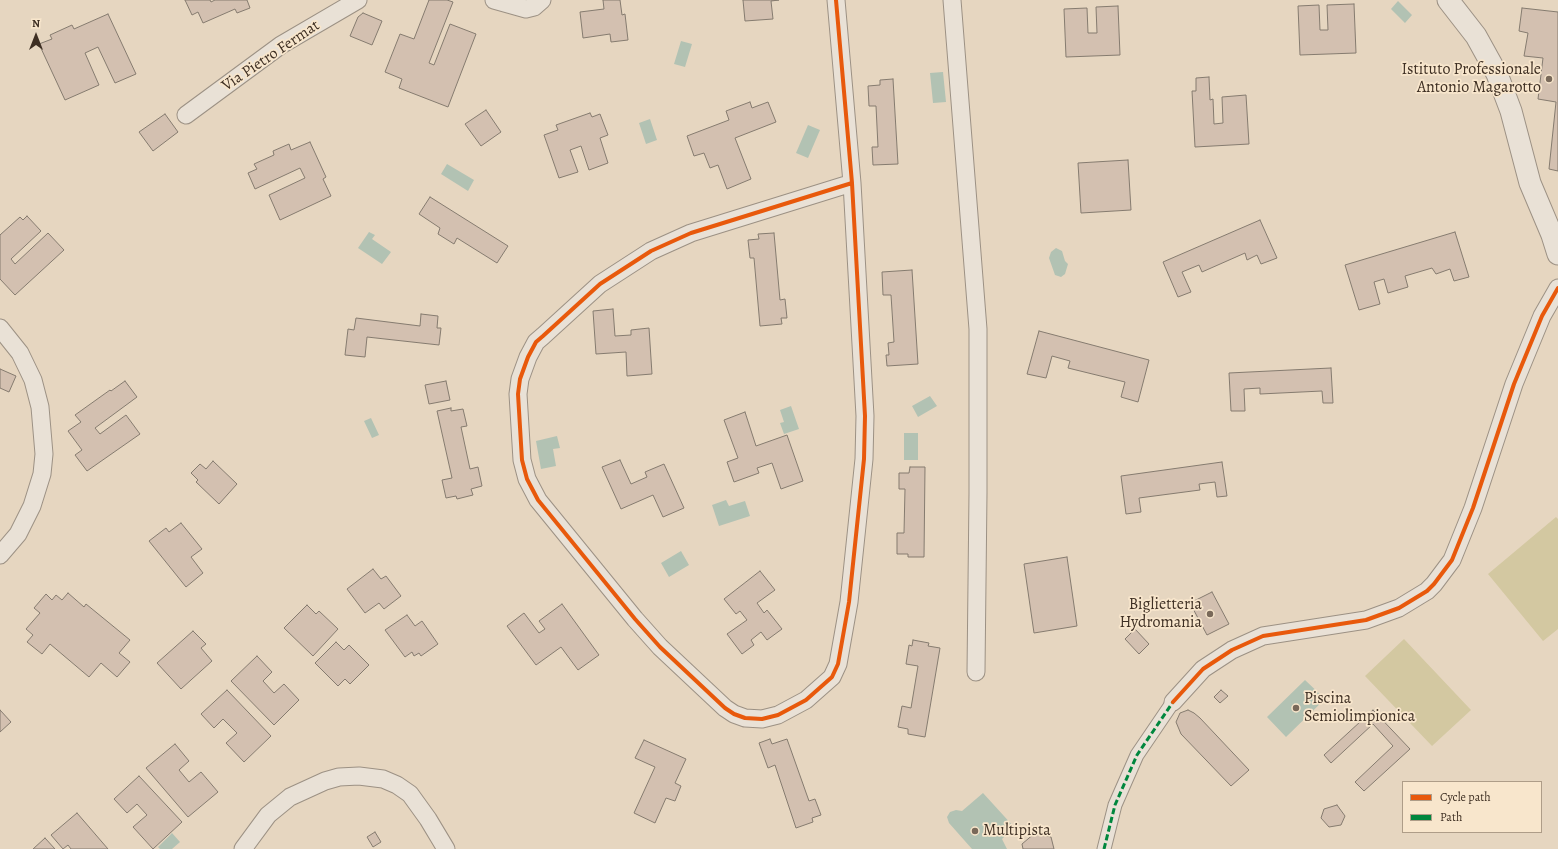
<!DOCTYPE html>
<html>
<head>
<meta charset="utf-8">
<style>
  body { margin:0 }
  #map { position:relative; width:1558px; height:849px; overflow:hidden; background:#e6d6c0; font-family:Alegreya,serif }
  canvas { display:block }
  .legend { position:absolute; left:1402px; top:781px; width:140px; height:52px; box-sizing:border-box; background:#f8e6cc; border:1px solid #ae9d88; margin:0; padding:5px 7px; list-style:none; font-size:12px; color:#3e2f23 }
  .legend li { display:flex; align-items:center; gap:8px; height:20px }
  .legend b { width:20px; border:1px solid #ae9d88 }
  .north { position:absolute; left:16px; top:16px; width:40px; height:40px; -webkit-text-stroke:3px #f8e6cc; paint-order:stroke; rotate:0deg; font-size:11px; font-weight:700; line-height:16px; text-align:center; color:#3e2f23 }
  .north::after { content:''; display:block; margin:auto; width:14px; height:18px; background:#3e2f23; clip-path:polygon(50% 0,100% 100%,50% 72%,0 100%) }
</style>
</head>
<body>
<div id="map">
<canvas width="1558" height="849"></canvas>
<ul class="legend">
<li><b style="height:5px;background:#e8590c"></b>Cycle path</li>
<li><b style="height:5px;background:#00873e"></b>Path</li>
</ul>
<div class="north">N</div>
</div>
<script>
const ctx = document.querySelector('canvas').getContext('2d');
ctx.lineJoin = 'round';
function fill(path, color) { ctx.fillStyle = color; ctx.fill(path, 'evenodd'); }
const toPath = rows => new Path2D(rows.map(r => 'M' + r).join(''));
function stroke(path, color, width, dash) { ctx.strokeStyle = color; ctx.lineWidth = width; ctx.lineCap = dash ? 'butt' : 'round'; ctx.setLineDash(dash || []); ctx.stroke(path); }
function label(font, color, halo, rows, align = 'center') {
  ctx.font = font + ' Alegreya,serif'; ctx.lineWidth = 3.5; ctx.setLineDash([]); ctx.textBaseline = 'middle'; ctx.strokeStyle = halo; ctx.fillStyle = color; for (const [text, x, y, turn = 0] of rows) {
    ctx.save(); ctx.translate(x, y); ctx.rotate((+turn || 0) * Math.PI / 180); ctx.textAlign = isNaN(turn) ? turn : align; if (halo) ctx.strokeText(text, 0, 0); ctx.fillText(text, 0, 0); ctx.restore();
  }
}
fill(toPath([
  [1556,517,1558,519,1558,629,1543,641,1488,574],
  [1404,639,1471,710,1432,746,1365,676]
]), '#d3c8a1');
fill(toPath([
  [1398,1,1412,15,1405,23,1391,9],
  [681,41,692,44,685,67,674,64],
  [943,72,946,102,933,103,930,73],
  [650,119,657,140,646,144,639,123],
  [808,125,820,130,808,158,796,153],
  [447,164,474,180,468,191,441,174],
  [369,232,375,235,372,239,391,252,382,264,358,248],
  [1056,248,1062,251,1065,261,1068,264,1065,274,1061,277,1055,275,1049,258,1051,252],
  [930,396,937,406,918,417,912,406],
  [791,406,799,429,784,434,780,423,784,422,780,410],
  [371,418,379,435,372,438,364,421],
  [904,433,918,433,918,460,904,460],
  [557,436,560,448,553,449,556,466,541,469,536,441],
  [726,500,729,506,745,501,750,516,719,526,712,505],
  [681,551,689,565,669,577,661,563],
  [1305,680,1325,699,1286,737,1267,717],
  [983,793,1014,827,1002,839,1007,849,972,849,949,823,947,817,950,812,956,810,962,811],
  [172,833,180,842,172,849,160,849,158,847]
]), '#b2c2b3');
const building = toPath([
  [185,0,210,0,211,2,215,0,247,0,250,8,237,13,235,9,203,23,198,12,192,15,185,0],
  [429,0,447,0,453,2,429,63,434,65,450,24,476,34,448,107,399,88,402,79,385,72,400,34,414,39,429,0],
  [603,0,620,0,622,15,625,14,628,40,611,42,610,34,583,38,580,12,604,9,603,0],
  [743,0,779,0,771,1,773,19,745,21,743,0],
  [1354,4,1356,53,1300,55,1298,6,1319,5,1320,30,1328,30,1327,5,1354,4],
  [1118,6,1120,55,1066,57,1064,9,1087,8,1088,33,1097,33,1096,7,1118,6],
  [1522,8,1558,12,1558,171,1549,169,1556,102,1538,99,1543,58,1524,56,1528,33,1519,31,1522,8],
  [363,13,382,21,372,45,350,36,358,17,363,13],
  [108,14,136,74,115,83,98,47,85,53,99,85,65,100,39,44,52,39,50,35,72,25,74,29,108,14],
  [1209,77,1210,100,1213,99,1214,124,1223,123,1222,97,1246,95,1249,144,1195,147,1192,91,1196,91,1196,78,1209,77],
  [893,79,898,164,873,165,872,147,878,147,876,106,869,106,868,86,880,85,880,80,893,79],
  [750,102,752,108,768,102,776,122,735,138,751,179,727,189,718,165,710,168,704,153,694,156,687,136,729,120,726,111,750,102],
  [486,110,501,132,481,146,465,124,486,110],
  [590,113,592,117,600,114,608,135,600,138,608,163,589,170,581,146,570,150,578,172,559,178,544,135,558,130,556,125,590,113],
  [165,114,178,132,153,151,139,132,165,114],
  [310,142,326,177,323,179,331,196,280,220,269,195,305,178,300,168,255,189,248,173,257,169,254,164,274,155,273,151,289,144,291,150,310,142],
  [1128,160,1131,210,1081,213,1078,163,1128,160],
  [430,197,508,246,497,263,457,238,454,244,438,234,440,228,419,214,430,197],
  [27,216,41,231,11,259,15,264,48,233,64,250,15,295,0,279,0,235,20,217,23,220,27,216],
  [1260,220,1277,258,1261,264,1257,255,1247,260,1245,253,1202,272,1199,265,1182,272,1191,292,1178,297,1163,262,1260,220],
  [1455,232,1469,277,1454,281,1450,269,1436,274,1432,268,1405,276,1408,287,1388,293,1384,279,1374,282,1380,304,1359,310,1345,265,1455,232],
  [774,233,780,300,785,299,787,318,781,318,782,324,760,326,754,258,750,258,748,240,759,239,758,234,774,233],
  [912,270,918,364,887,366,886,355,889,355,888,343,894,342,891,295,883,295,882,272,912,270],
  [613,309,615,336,631,335,631,330,649,328,652,374,627,376,626,352,596,354,593,311,613,309],
  [421,314,438,316,437,328,441,328,439,345,367,337,365,357,345,355,348,329,354,330,356,318,420,326,421,314],
  [1039,331,1149,360,1138,402,1121,397,1125,382,1068,368,1070,361,1052,356,1046,378,1027,374,1039,331],
  [1331,368,1333,403,1323,403,1322,391,1260,394,1260,388,1244,389,1245,411,1231,411,1229,373,1331,368],
  [0,369,16,376,9,392,0,388,0,369],
  [125,381,137,397,95,428,100,434,126,415,140,434,87,471,75,455,82,450,68,431,81,422,75,415,110,390,111,391,125,381],
  [446,381,450,400,429,404,425,385,446,381],
  [451,408,451,411,463,409,467,426,461,427,470,469,478,467,482,486,471,489,473,495,457,499,456,496,446,498,442,480,452,478,437,411,451,408],
  [745,412,756,446,787,435,803,481,781,489,772,463,757,468,759,473,734,482,727,462,738,458,724,420,745,412],
  [620,460,631,484,647,477,645,472,664,464,684,508,663,517,653,495,621,509,602,467,620,460],
  [213,461,237,484,219,504,196,482,198,480,191,473,200,464,206,469,213,461],
  [1222,462,1227,496,1217,497,1215,482,1199,484,1200,490,1139,498,1141,512,1126,514,1121,476,1222,462],
  [910,467,925,467,924,557,908,557,908,554,897,554,897,533,904,533,905,489,899,489,899,473,909,473,910,467],
  [181,523,202,549,191,557,203,573,186,587,149,541,166,528,169,532,181,523],
  [1067,557,1077,626,1034,633,1024,564,1067,557],
  [373,569,381,579,386,576,401,596,384,609,379,603,365,613,347,589,373,569],
  [760,571,775,590,757,603,764,613,767,610,782,629,767,640,761,632,751,640,754,645,742,654,727,634,747,620,740,611,736,614,724,599,760,571],
  [1212,592,1229,624,1207,635,1190,603,1212,592],
  [68,593,84,607,86,604,130,640,119,653,130,662,117,677,101,663,89,677,50,644,42,654,27,642,33,635,26,629,40,613,34,608,46,594,52,600,56,595,62,600,68,593],
  [562,604,599,655,578,670,561,647,536,665,507,626,524,613,539,633,545,629,539,621,562,604],
  [307,605,316,614,319,611,338,629,313,656,284,628,307,605],
  [407,615,415,626,422,621,438,644,421,656,419,653,414,656,412,652,405,657,385,630,407,615],
  [1135,629,1149,644,1139,654,1125,639,1135,629],
  [193,631,206,644,201,648,212,661,181,689,157,663,193,631],
  [913,640,929,643,928,646,940,648,925,737,908,734,908,729,898,727,902,706,911,708,918,666,906,664,909,645,912,646,913,640],
  [336,642,344,650,349,645,369,665,350,684,345,679,338,686,315,663,336,642],
  [257,656,272,672,263,681,274,693,284,684,299,700,274,725,231,681,257,656],
  [227,690,271,736,244,762,226,743,237,733,223,719,214,728,201,714,227,690],
  [1221,690,1228,696,1220,703,1214,697,1221,690],
  [0,710,11,722,0,732,0,710],
  [1188,710,1194,713,1200,718,1249,770,1231,786,1181,734,1176,722,1180,713,1188,710],
  [1373,710,1410,749,1364,791,1355,782,1393,746,1373,724,1331,763,1324,755,1373,710],
  [770,739,772,744,787,739,809,801,815,799,821,815,812,818,813,822,796,828,775,765,768,768,759,743,770,739],
  [644,740,686,759,675,783,681,786,675,801,666,798,655,823,634,813,655,767,635,758,644,740],
  [175,744,189,761,179,770,189,782,201,772,218,792,188,817,146,768,175,744],
  [139,776,182,822,153,849,133,827,147,815,137,804,127,813,114,799,139,776],
  [1337,805,1345,816,1341,825,1329,827,1321,818,1324,809,1337,805],
  [77,813,108,849,71,849,68,845,63,849,51,835,77,813],
  [375,832,381,842,373,847,367,837,375,832],
  [1035,833,1051,837,1054,849,1023,849,1022,844,1035,833],
  [45,838,55,849,33,849,45,838]
]);
fill(building, '#d3c0b0');
stroke(building, '#857b6f', 1);
const pedestrian = toPath([
  [1104,849,1115,805,1137,755,1173,702]
]);
const minor = toPath([
  [494,0,526,9,534,7,542,0],
  [836,0,852,183,865,416,864,459,849,602,838,664,832,677,806,700,778,715,762,719,745,718,734,714,725,708,660,647,635,619,538,500,527,479,522,460,518,394,520,379,528,357,536,342,543,336,600,284,651,251,691,233,852,183],
  [952,0,978,329,978,493,976,672],
  [186,115,281,45,358,0],
  [0,328,20,353,33,380,40,407,44,454,42,474,32,506,18,534,0,555],
  [1173,702,1203,669,1232,650,1263,636,1366,620,1399,608,1427,591,1434,584,1452,560,1473,508,1514,384,1542,316,1558,288],
  [243,849,268,815,290,797,325,781,339,777,359,776,383,779,397,785,410,794,428,819,446,849]
]);
const tertiary = toPath([
  [1448,0,1476,36,1497,74,1511,111,1530,183,1552,235,1558,254]
]);
stroke(pedestrian, '#9c9184', 15);
stroke(minor, '#9c9184', 19);
stroke(tertiary, '#9c9184', 23);
stroke(pedestrian, '#e9e1d6', 13);
stroke(minor, '#e9e1d6', 17);
stroke(tertiary, '#e9e1d6', 21);
stroke(toPath([
  [1104,849,1115,805,1137,755,1173,702]
]), '#00873e', 3, [6, 3]);
stroke(toPath([
  [836,0,852,183,865,416,864,459,849,602,838,664,832,677,806,700,778,715,762,719,745,718,734,714,725,708,660,647,635,619,538,500,527,479,522,460,518,394,520,379,528,357,536,342,543,336,600,284,651,251,691,233,852,183],
  [1173,702,1203,669,1232,650,1263,636,1366,620,1399,608,1427,591,1434,584,1452,560,1473,508,1514,384,1542,316,1558,288]
]), '#e8590c', 4);
for (const [x, y, r, color] of [
  [1549,79,4,"#79695a"],
  [1210,614,4,"#79695a"],
  [1296,708,4,"#79695a"],
  [975,831,4,"#79695a"]
]) { const dot = new Path2D(); dot.arc(x, y, r, 0, 2 * Math.PI); ctx.fillStyle = color; ctx.fill(dot); stroke(dot, '#f8e6cc', 1.5); }
label('16px', '#3e2f23', '#f8e6cc', [
  ["Via Pietro Fermat",271,56,-34]
]);
label('16px', '#3e2f23', '#f8e6cc', [
  ["Istituto Professionale",1541,70],
  ["Antonio Magarotto",1541,88],
  ["Biglietteria",1202,605],
  ["Hydromania",1202,623],
  ["Piscina",1304,699,"left"],
  ["Semiolimpionica",1304,717,"left"],
  ["Multipista",983,831,"left"]
], 'right');
</script>
</body>
</html>
